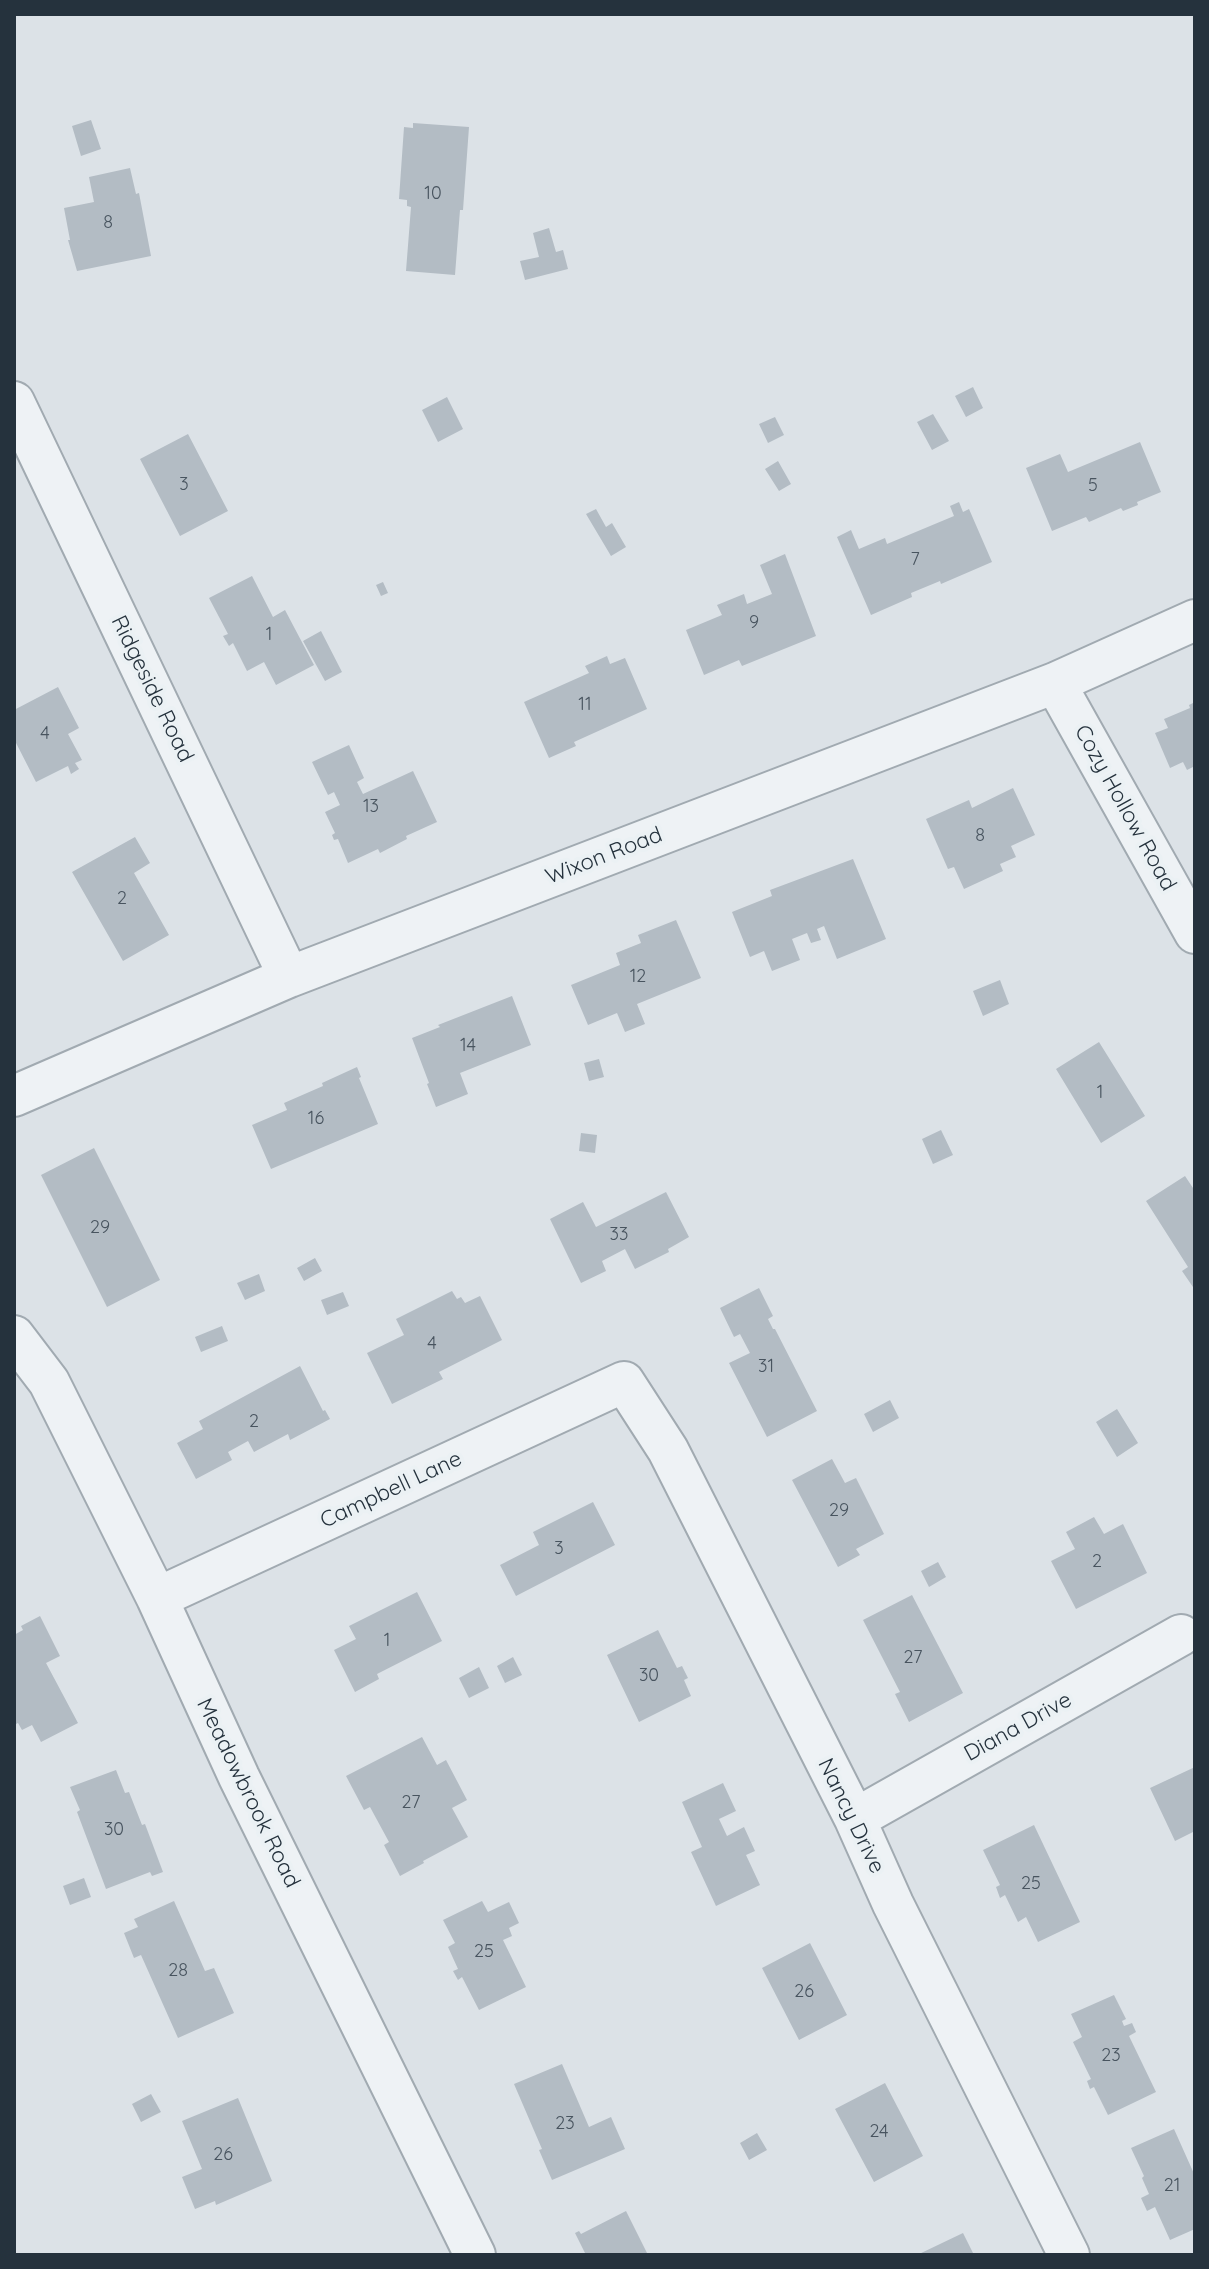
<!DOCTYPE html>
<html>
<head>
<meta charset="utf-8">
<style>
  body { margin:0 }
  #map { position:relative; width:1209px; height:2269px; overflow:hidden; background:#dce2e7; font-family:Quicksand,sans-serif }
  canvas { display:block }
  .frame { position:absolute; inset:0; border:16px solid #25323d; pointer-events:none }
</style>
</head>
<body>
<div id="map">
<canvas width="1209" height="2269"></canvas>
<div class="frame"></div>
</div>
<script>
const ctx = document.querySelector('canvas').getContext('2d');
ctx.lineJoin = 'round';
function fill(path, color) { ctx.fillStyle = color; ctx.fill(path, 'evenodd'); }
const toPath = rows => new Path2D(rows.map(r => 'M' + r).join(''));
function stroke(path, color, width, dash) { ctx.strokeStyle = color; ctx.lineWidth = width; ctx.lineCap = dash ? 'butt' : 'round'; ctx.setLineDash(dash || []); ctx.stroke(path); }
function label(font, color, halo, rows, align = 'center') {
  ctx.font = font + ' Quicksand,sans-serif'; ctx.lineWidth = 8; ctx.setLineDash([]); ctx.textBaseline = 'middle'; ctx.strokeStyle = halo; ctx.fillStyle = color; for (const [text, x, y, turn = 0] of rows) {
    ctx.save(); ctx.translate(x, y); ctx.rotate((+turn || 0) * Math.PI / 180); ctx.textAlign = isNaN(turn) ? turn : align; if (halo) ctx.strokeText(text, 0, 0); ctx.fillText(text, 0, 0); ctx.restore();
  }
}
fill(toPath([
  [91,120,101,149,81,156,72,126],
  [413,123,469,127,463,210,460,210,455,275,406,271,411,207,407,206,407,200,399,199,404,127,413,128],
  [130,168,136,194,139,193,151,256,77,271,68,240,70,240,64,208,94,202,89,177],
  [549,228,556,252,563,250,568,269,525,280,520,261,539,257,533,233],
  [973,387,983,408,966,417,955,396],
  [447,397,463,429,438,442,422,410],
  [933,414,949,441,932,450,917,422],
  [775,417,784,435,768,443,759,424],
  [188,434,228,511,180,536,140,459],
  [1140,442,1161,492,1137,502,1138,505,1123,511,1121,508,1089,522,1086,517,1052,531,1026,468,1060,454,1068,472],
  [778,461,791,484,779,491,765,469],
  [959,502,963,512,969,509,992,562,941,584,940,581,911,593,912,597,871,615,837,537,851,530,859,549,885,538,887,544,954,516,950,506],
  [596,509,606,527,612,523,626,547,611,556,586,514],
  [785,554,816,636,742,666,739,660,704,675,686,630,722,615,717,605,744,594,747,604,772,594,760,565],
  [252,576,273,617,285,610,314,665,276,685,264,662,247,671,233,643,229,646,223,636,228,634,209,598],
  [383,582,388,593,381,596,376,585],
  [321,631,342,672,325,681,303,641],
  [607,656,610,664,625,658,647,709,574,742,576,746,549,758,524,702,589,673,585,666],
  [58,687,79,728,68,734,82,760,75,763,79,769,71,774,68,766,36,782,14,739,14,710],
  [1195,702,1195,766,1187,770,1183,762,1170,768,1155,733,1168,728,1164,719,1190,708,1189,705],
  [349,745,364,778,357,782,363,794,413,771,437,822,406,836,407,839,380,853,378,849,348,863,338,839,334,840,332,835,335,833,325,812,340,805,334,792,328,795,312,762],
  [1013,788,1035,835,1011,846,1016,857,1000,864,1003,871,964,889,954,867,948,869,926,819,969,800,972,808],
  [135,837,150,863,134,873,169,935,123,961,72,872],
  [853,859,886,939,837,959,824,926,817,929,821,940,811,943,807,933,792,939,800,960,772,971,764,951,750,957,732,912,772,896,770,890],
  [676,920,701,978,637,1004,645,1024,625,1032,617,1013,588,1025,571,985,620,965,616,953,641,943,638,935],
  [1000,980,1009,1004,983,1016,973,991],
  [512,996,531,1045,460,1073,468,1094,436,1107,427,1084,429,1083,412,1038,440,1027,438,1025],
  [1099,1042,1145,1116,1101,1143,1056,1069],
  [599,1059,604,1077,589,1081,584,1063],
  [357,1067,361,1077,359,1078,378,1124,271,1169,252,1125,287,1110,284,1103,323,1086,322,1083],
  [941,1130,953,1155,933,1164,922,1139],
  [581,1133,597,1135,595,1153,579,1151],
  [94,1148,160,1280,107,1307,41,1175],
  [1185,1176,1195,1191,1195,1290,1182,1271,1188,1267,1146,1201],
  [666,1192,689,1237,668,1249,669,1252,635,1269,625,1249,602,1261,606,1271,581,1283,550,1219,583,1202,596,1227],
  [315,1258,322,1271,304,1281,297,1268],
  [259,1274,265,1291,245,1300,237,1283],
  [759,1288,773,1316,768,1319,773,1329,775,1329,817,1411,767,1437,729,1363,750,1353,740,1334,734,1337,720,1308],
  [452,1291,457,1299,461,1297,465,1303,480,1296,502,1340,439,1372,443,1379,392,1404,367,1353,404,1335,396,1319],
  [343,1292,349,1306,327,1315,321,1300],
  [222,1326,228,1341,201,1352,195,1337],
  [300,1366,323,1411,325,1410,330,1419,290,1440,288,1434,254,1452,248,1441,228,1452,232,1460,196,1479,177,1443,203,1429,199,1421],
  [890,1400,899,1418,873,1432,864,1414],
  [1117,1409,1138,1443,1117,1457,1096,1422],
  [832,1459,845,1483,856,1478,884,1534,856,1549,860,1555,838,1567,792,1480],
  [593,1502,615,1545,516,1596,500,1565,539,1545,533,1532],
  [1094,1517,1104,1534,1123,1524,1147,1573,1076,1609,1051,1561,1075,1549,1066,1532],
  [938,1562,946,1577,929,1587,921,1571],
  [417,1592,442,1641,377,1674,379,1679,355,1692,334,1650,356,1639,349,1626],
  [912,1595,963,1693,909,1722,895,1694,900,1692,863,1620],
  [40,1616,60,1656,46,1663,78,1723,41,1742,32,1725,22,1730,18,1723,14,1725,14,1635,23,1630,21,1626],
  [658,1630,677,1668,682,1666,688,1678,684,1680,691,1696,639,1722,607,1655],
  [513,1657,522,1675,505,1683,497,1666],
  [479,1667,489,1688,469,1698,459,1678],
  [422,1737,437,1765,446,1760,467,1800,452,1808,468,1837,423,1861,424,1863,400,1876,384,1845,389,1842,370,1807,364,1810,346,1776],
  [1195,1767,1195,1831,1175,1841,1150,1788],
  [116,1770,125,1793,129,1792,142,1825,145,1824,163,1872,152,1876,150,1872,106,1889,77,1812,80,1810,70,1787],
  [723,1783,736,1811,719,1819,727,1836,744,1827,755,1851,746,1855,760,1885,716,1906,691,1852,702,1847,682,1802],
  [1034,1825,1080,1922,1038,1942,1026,1917,1018,1922,1005,1895,1000,1898,996,1887,1000,1885,983,1850],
  [84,1878,91,1897,70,1905,63,1886],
  [174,1901,205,1971,214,1968,234,2013,178,2038,141,1955,134,1958,124,1933,138,1927,134,1919],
  [482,1901,488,1912,509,1902,519,1923,509,1928,512,1936,503,1940,526,1987,479,2010,462,1977,458,1980,453,1971,458,1969,448,1947,455,1943,443,1920],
  [810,1943,847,2015,799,2040,762,1968],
  [1114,1995,1126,2019,1122,2021,1124,2026,1132,2023,1136,2032,1129,2036,1156,2092,1108,2115,1094,2087,1090,2089,1087,2081,1091,2079,1073,2042,1082,2037,1071,2014],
  [562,2064,589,2127,611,2117,625,2149,552,2180,539,2150,542,2149,514,2084],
  [885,2083,923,2156,874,2182,835,2109],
  [151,2094,161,2112,141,2122,132,2104],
  [238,2098,272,2181,216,2205,215,2201,195,2209,182,2177,202,2169,182,2121],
  [1174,2129,1195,2176,1195,2229,1170,2240,1155,2207,1147,2211,1141,2198,1149,2194,1142,2178,1144,2176,1131,2148],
  [757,2133,767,2150,749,2160,740,2143],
  [626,2211,648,2255,586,2255,575,2233,579,2231,581,2234],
  [963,2233,974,2255,917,2255]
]), '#b3bcc4');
const minor = toPath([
  [14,402,289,977],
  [1055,683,1195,933],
  [14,1096,289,977,1055,683,1195,620],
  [14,1336,49,1382,157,1598,239,1777,475,2255],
  [157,1598,624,1382,668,1450,855,1819,893,1904,1069,2255],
  [855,1819,1181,1635]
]);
stroke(minor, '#a1aab1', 44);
stroke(minor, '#eef2f5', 40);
label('18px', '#48545f', null, [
  ["10",433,194],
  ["8",108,223],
  ["3",184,485],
  ["5",1093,486],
  ["7",915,560],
  ["9",754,623],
  ["1",269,635],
  ["11",585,705],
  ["4",45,734],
  ["13",371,807],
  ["8",980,836],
  ["2",122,899],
  ["12",638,977],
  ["14",468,1046],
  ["1",1100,1093],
  ["16",316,1119],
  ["29",100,1228],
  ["33",619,1235],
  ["4",432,1344],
  ["31",766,1367],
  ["2",254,1422],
  ["29",839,1511],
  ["3",559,1549],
  ["2",1097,1562],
  ["1",387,1641],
  ["27",913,1658],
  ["30",649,1676],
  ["27",411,1803],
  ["30",114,1830],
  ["25",1031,1884],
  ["25",484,1952],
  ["28",178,1971],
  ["26",804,1992],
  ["23",1111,2056],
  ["23",565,2124],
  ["24",879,2132],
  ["26",223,2155],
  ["21",1172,2186]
]);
label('22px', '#25323d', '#ebf1f4', [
  ["Ridgeside Road",152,689,64],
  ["Cozy Hollow Road",1125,808,61],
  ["Wixon Road",604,856,-21],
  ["Campbell Lane",391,1490,-25],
  ["Diana Drive",1018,1727,-29],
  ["Meadowbrook Road",248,1793,64],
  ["Nancy Drive",851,1816,64]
]);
</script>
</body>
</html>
